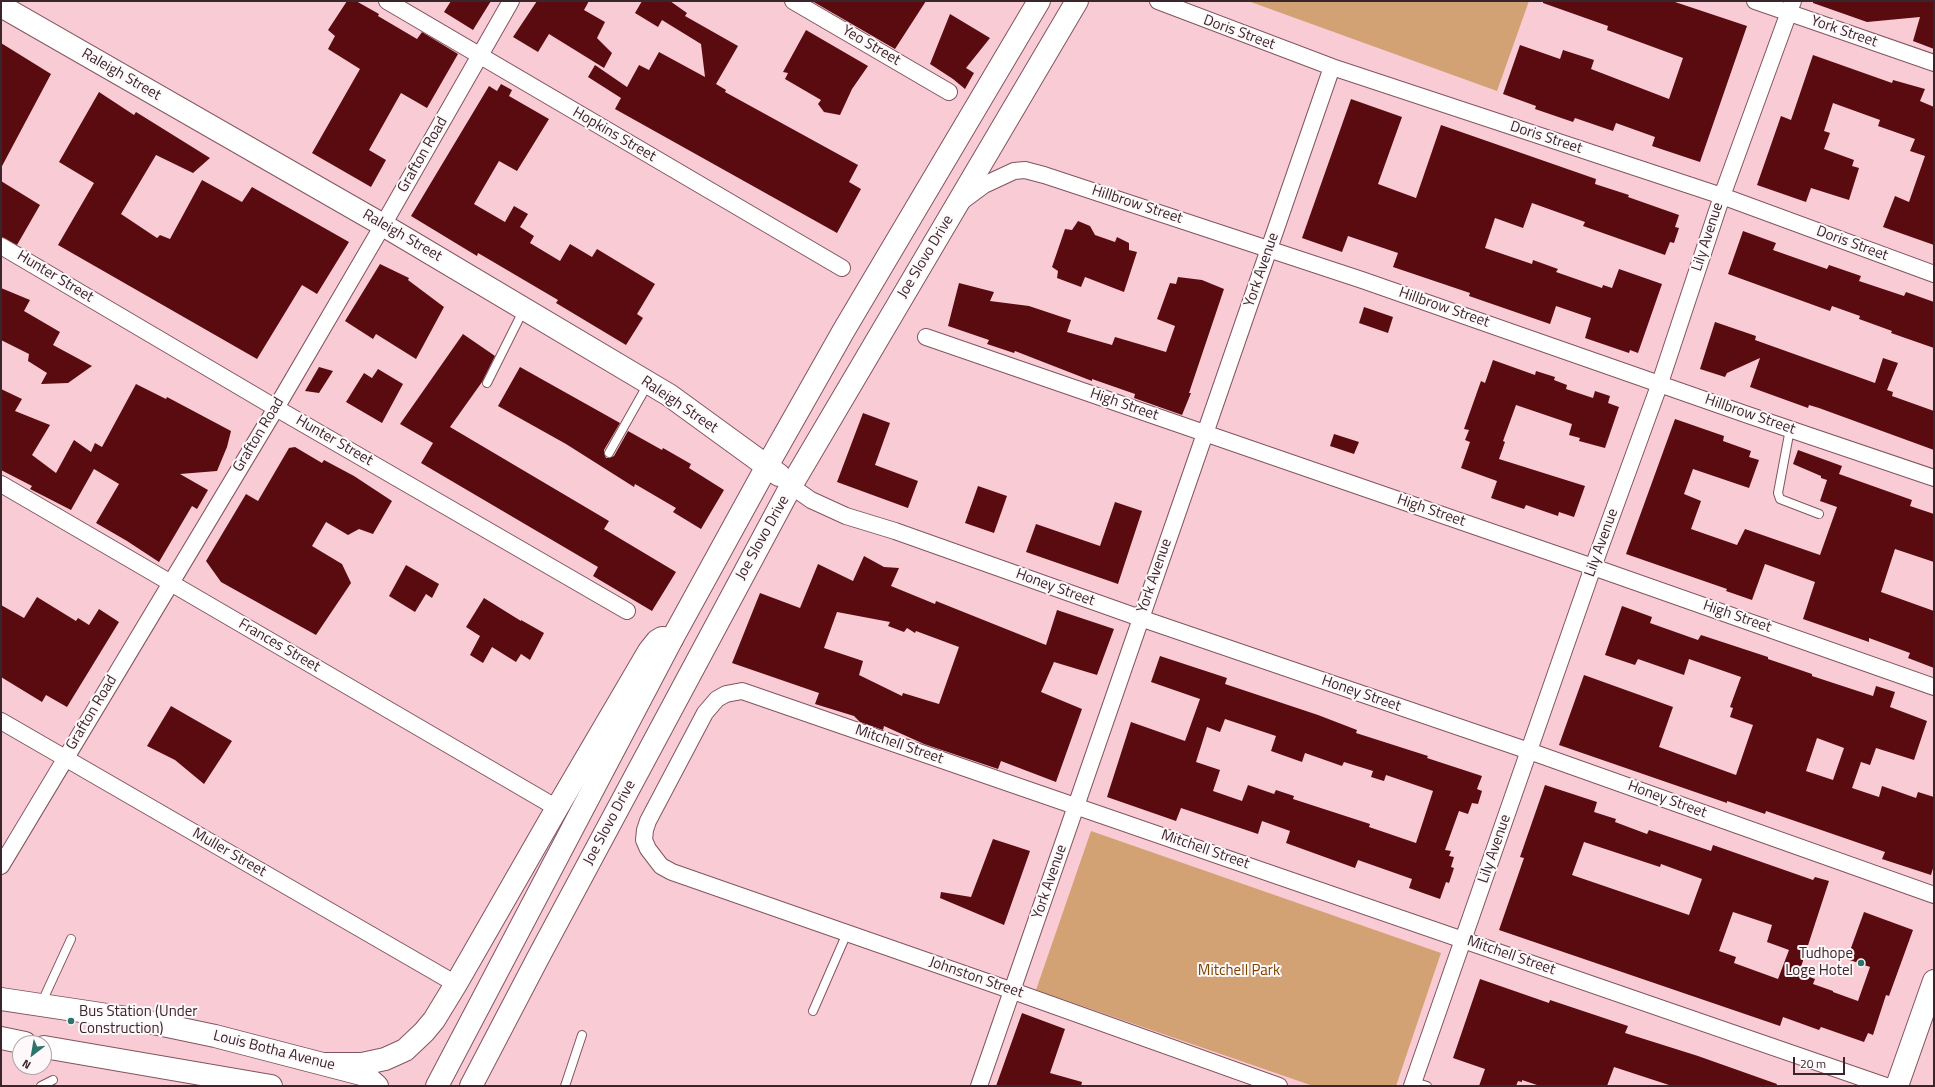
<!DOCTYPE html>
<html>
<head>
<meta charset="utf-8">
<style>
  body { margin:0 }
  #map { position:relative; width:1935px; height:1087px; overflow:hidden; background:#f9ccd5; font-family:"Titillium Web",sans-serif }
  canvas { display:block }
  .frame { position:absolute; inset:0; border:2px solid #3a252a; pointer-events:none }
  .north { position:absolute; left:12px; top:1035px; width:40px; height:40px; box-sizing:border-box; background:#fef8fa; border:1px solid #b0a4a7; border-radius:50%; rotate:211deg; font-size:11px; font-weight:700; line-height:16px; text-align:center; color:#3a252a }
  .north::after { content:''; display:block; margin:auto; width:14px; height:18px; background:#2d746b; clip-path:polygon(50% 0,100% 100%,50% 72%,0 100%) }
  .scale { position:absolute; left:1793px; top:1057px; width:52px; height:18px; box-sizing:border-box; border:2px solid #3a252a; border-top:0; padding-left:5px; font-size:12px; line-height:14px; white-space:nowrap; color:#3a252a; -webkit-text-stroke:3px #fef8fa; paint-order:stroke }
</style>
</head>
<body>
<div id="map">
<canvas width="1935" height="1087"></canvas>
<div class="frame"></div>
<div class="north">N</div>
<div class="scale">20 m</div>
</div>
<script>
const ctx = document.querySelector('canvas').getContext('2d');
ctx.lineJoin = 'round';
function fill(path, color) { ctx.fillStyle = color; ctx.fill(path, 'evenodd'); }
const toPath = rows => new Path2D(rows.map(r => 'M' + r).join(''));
function stroke(path, color, width, dash) { ctx.strokeStyle = color; ctx.lineWidth = width; ctx.lineCap = dash ? 'butt' : 'round'; ctx.setLineDash(dash || []); ctx.stroke(path); }
function label(font, color, halo, rows, align = 'center') {
  ctx.font = font + ' "Titillium Web",sans-serif'; ctx.lineWidth = 4; ctx.setLineDash([]); ctx.textBaseline = 'middle'; ctx.strokeStyle = halo; ctx.fillStyle = color; for (const [text, x, y, turn = 0] of rows) {
    ctx.save(); ctx.translate(x, y); ctx.rotate((+turn || 0) * Math.PI / 180); ctx.textAlign = isNaN(turn) ? turn : align; if (halo) ctx.strokeText(text, 0, 0); ctx.fillText(text, 0, 0); ctx.restore();
  }
}
fill(toPath([
  [1248,1,1529,1,1497,91],
  [1091,831,1441,953,1396,1086,1313,1086,1036,990]
]), '#d3a274');
fill(toPath([
  [347,1,356,1,379,14,378,16,417,39,422,32,458,54,427,108,401,93,369,150,386,160,371,187,312,153,360,69,328,49,335,36,328,30],
  [451,1,491,1,473,30,444,12],
  [537,1,589,1,584,10,605,22,597,38,612,53,604,68,549,34,538,52,513,37],
  [642,1,670,1,687,13,685,16,738,46,716,84,726,90,725,92,858,165,849,182,861,189,837,233,615,109,621,98,588,77,595,65,627,87,639,65,649,70,659,52,705,77,701,44,662,20,658,27,635,13],
  [812,1,926,1,895,49],
  [1543,1,1672,1,1747,26,1700,162,1652,146,1655,137,1616,123,1613,131,1575,118,1573,122,1535,109,1536,106,1503,94,1520,45,1560,59,1563,50,1594,60,1591,69,1669,99,1683,58,1607,30,1608,26,1543,3],
  [1813,1,1934,1,1934,49,1913,41,1920,17,1867,22,1813,3],
  [950,14,990,38,966,68,974,73,965,89,953,79,930,64],
  [806,30,868,66,852,89,840,115,824,112,818,104,821,100,785,79,788,73,783,72],
  [1,43,51,74,1,168],
  [1813,55,1892,83,1893,80,1925,89,1920,101,1934,107,1934,245,1883,227,1895,196,1909,202,1925,156,1910,151,1915,139,1878,126,1880,120,1833,103,1824,131,1830,133,1824,149,1854,160,1852,166,1859,168,1849,200,1811,188,1806,202,1757,185,1781,116,1791,120],
  [501,84,512,90,509,96,549,119,517,171,499,161,474,204,505,222,514,206,528,214,520,227,534,236,530,243,560,261,570,244,592,257,597,249,655,284,637,314,643,318,626,345,556,303,558,300,490,260,478,253,477,256,411,216,489,86,497,91],
  [99,92,134,115,136,112,210,158,193,173,156,155,121,214,157,238,160,235,170,239,202,180,242,202,252,187,349,242,317,294,302,285,257,359,58,245,94,183,59,162],
  [1351,99,1402,117,1378,184,1416,198,1441,125,1596,179,1595,184,1629,195,1628,197,1679,215,1675,227,1679,228,1674,243,1670,242,1665,255,1583,226,1585,222,1532,203,1523,228,1495,218,1485,248,1532,264,1533,260,1558,269,1556,272,1602,288,1603,285,1612,288,1619,269,1662,284,1638,353,1630,350,1629,353,1585,338,1591,318,1556,306,1550,324,1469,296,1470,293,1393,267,1398,253,1348,236,1342,252,1302,238],
  [1,181,40,205,17,245,1,237],
  [1078,221,1090,226,1095,235,1115,242,1117,237,1129,243,1129,250,1137,252,1124,292,1085,277,1081,287,1057,278,1058,271,1052,267,1065,229,1072,230],
  [1743,231,1776,243,1773,250,1827,269,1829,265,1861,276,1859,281,1904,296,1906,292,1934,302,1934,348,1891,333,1892,331,1859,319,1860,316,1832,306,1830,311,1728,274],
  [380,264,409,278,408,280,444,307,416,359,376,334,373,339,345,321],
  [1178,277,1202,280,1224,289,1189,393,1191,393,1182,415,1134,398,1135,394,1092,379,1092,381,1015,351,1014,353,987,344,989,340,948,326,959,283,994,292,990,301,1029,306,1071,320,1067,332,1112,345,1115,337,1166,352,1175,326,1157,319,1170,283,1176,284],
  [1,288,30,300,24,311,60,332,53,345,92,366,68,383,41,384,47,373,28,361,29,354,1,340],
  [1364,307,1393,317,1388,333,1359,323],
  [1715,322,1756,336,1755,340,1875,383,1883,358,1898,363,1887,390,1893,392,1892,396,1934,411,1934,450,1819,408,1809,405,1808,408,1750,387,1760,358,1727,373,1725,377,1700,369],
  [463,334,495,356,482,382,450,427,609,521,604,529,676,572,652,611,593,576,598,567,421,463,433,443,400,424],
  [1493,360,1535,375,1536,371,1555,377,1554,380,1567,385,1566,389,1593,398,1595,391,1610,396,1608,403,1619,407,1605,448,1579,441,1580,438,1569,435,1572,424,1516,405,1503,441,1505,442,1499,459,1585,486,1574,517,1559,512,1558,516,1526,505,1524,509,1491,498,1497,481,1461,468,1470,442,1465,440,1469,430,1464,429,1481,381,1485,383],
  [319,367,333,371,319,393,305,391],
  [520,367,620,423,604,450,604,453,606,458,609,458,614,456,628,431,662,450,663,448,691,464,689,468,724,490,701,529,673,512,676,508,635,484,634,487,566,444,498,406],
  [378,369,403,384,382,423,346,402,364,373,372,378],
  [136,384,166,399,167,397,231,431,227,447,217,471,180,474,208,490,197,509,192,506,159,562,127,541,96,523,119,484,94,469,71,510,30,489,32,486,1,470,1,389,22,399,15,411,50,425,32,455,56,473,74,440,91,452,95,443,102,447],
  [863,413,890,423,875,465,918,481,908,508,837,482],
  [1675,419,1724,436,1723,441,1751,451,1749,457,1759,460,1749,488,1693,469,1684,494,1701,501,1691,529,1737,545,1745,529,1820,555,1837,507,1820,501,1827,480,1821,478,1821,476,1793,464,1798,450,1842,466,1839,474,1912,500,1910,506,1934,514,1934,562,1895,549,1881,592,1934,611,1934,668,1908,658,1910,653,1869,638,1869,642,1803,619,1815,582,1765,564,1752,600,1726,591,1727,589,1626,554],
  [1334,434,1359,442,1354,454,1330,446],
  [295,447,322,463,324,460,354,476,392,501,373,534,359,529,348,535,326,522,312,546,342,564,351,583,316,635,221,582,206,561,246,494,258,501,289,448],
  [978,486,1007,496,994,533,965,523],
  [1115,502,1142,511,1118,584,1026,552,1036,524,1100,546],
  [864,556,884,567,899,568,891,586,935,604,936,601,1046,645,1057,610,1114,629,1097,675,1054,662,1041,692,1082,709,1056,782,1001,761,998,769,924,744,884,726,883,730,860,722,854,716,815,704,819,693,732,663,760,593,800,608,818,564,853,581],
  [837,612,890,622,888,626,904,632,907,628,915,633,916,631,959,647,939,704,903,693,902,696,859,675,863,661,824,648],
  [406,565,439,584,432,598,426,594,415,612,389,596],
  [37,597,76,621,78,618,89,625,99,609,119,622,67,707,46,695,42,702,1,677,1,605,24,618],
  [484,598,521,621,521,620,544,633,530,660,521,654,516,662,492,647,483,663,470,655,480,636,466,627],
  [1622,606,1652,617,1650,623,1698,640,1701,635,1768,657,1768,659,1812,674,1812,676,1873,696,1876,686,1895,692,1890,707,1927,721,1914,760,1876,748,1870,765,1861,762,1852,788,1879,797,1882,786,1916,798,1918,792,1934,797,1934,865,1931,875,1882,859,1885,852,1766,811,1765,814,1727,801,1727,803,1559,745,1584,675,1673,707,1659,747,1736,775,1753,725,1730,717,1733,708,1730,707,1741,677,1689,659,1684,675,1638,659,1635,665,1605,655],
  [1817,738,1844,748,1833,780,1806,771],
  [1160,656,1227,678,1225,684,1318,715,1357,730,1356,733,1428,756,1427,758,1482,776,1477,789,1482,791,1478,804,1472,803,1468,814,1459,811,1445,850,1451,851,1449,856,1454,857,1451,867,1454,868,1449,883,1446,882,1440,899,1409,888,1412,879,1358,860,1355,868,1286,843,1290,831,1262,821,1258,834,1181,808,1176,821,1107,797,1131,722,1185,741,1200,699,1151,682],
  [1225,719,1276,736,1271,751,1302,762,1305,753,1342,766,1344,762,1373,771,1371,777,1384,781,1386,775,1433,791,1416,843,1369,827,1370,824,1293,799,1294,796,1276,790,1274,794,1248,785,1242,801,1213,791,1220,770,1196,762,1207,727,1220,732],
  [171,706,232,741,204,784,175,760,147,746],
  [1545,785,1597,802,1594,812,1616,819,1615,822,1647,834,1649,830,1711,851,1713,845,1813,880,1815,877,1829,881,1799,973,1815,979,1813,984,1833,991,1833,992,1858,1001,1870,967,1847,959,1864,912,1913,930,1889,996,1886,995,1873,1035,1868,1033,1864,1042,1821,1027,1819,1030,1783,1017,1780,1026,1499,930,1524,858,1520,857],
  [1584,842,1660,867,1661,864,1702,879,1689,915,1572,875],
  [1733,912,1772,925,1767,942,1789,950,1778,979,1734,963,1736,957,1719,951],
  [993,839,1030,851,1004,925,940,898,941,892,971,897],
  [1480,979,1549,1003,1550,1000,1628,1026,1625,1033,1698,1056,1777,1084,1776,1086,1672,1086,1614,1067,1607,1086,1540,1086,1522,1080,1522,1082,1518,1081,1516,1086,1479,1086,1485,1069,1453,1058],
  [1022,1013,1065,1029,1050,1073,1082,1082,1081,1086,996,1086]
]), '#5a0b10');
const lane = toPath([
  [487,383,524,309],
  [1790,429,1778,493,1780,499,1819,514],
  [609,453,648,384],
  [41,1004,71,939],
  [813,1011,847,933],
  [1414,1082,1427,1086],
  [41,1086,53,1080],
  [565,1086,582,1035]
]);
const street = toPath([
  [387,1,842,268],
  [793,1,949,92],
  [1158,1,1332,67,1722,196,1934,274],
  [1755,1,1934,63],
  [961,202,984,185,1014,171,1025,170,1044,175,1362,280,1748,415,1934,478],
  [1,246,276,408,627,611],
  [926,337,1593,567,1934,687],
  [1,484,557,808],
  [791,486,811,500,846,516,895,531,1140,618,1529,751,1934,895],
  [1,721,456,984],
  [1,866,276,408,383,225,511,1],
  [979,1086,1332,67],
  [1279,1086,1013,991,672,872,661,866,648,849,644,840,645,830,648,821,705,713,717,699,726,694,742,691,1886,1086],
  [1412,1086,1593,567,1660,383,1722,196,1793,1]
]);
const secondary = toPath([
  [1,6,383,225,669,395,779,475],
  [437,1086,672,639,767,466,844,330,1039,1],
  [471,1086,539,956,791,486,1077,1],
  [1897,1086,1934,981]
]);
const primary = toPath([
  [1,999,134,1019,215,1036,365,1075,377,1086],
  [1,1038,25,1043],
  [44,1047,271,1086],
  [325,1064,362,1064,385,1059,405,1050,424,1032,434,1020,456,984,557,808,649,651,657,641,662,638,672,639]
]);
stroke(lane, '#83545f', 10);
stroke(street, '#83545f', 18);
stroke(secondary, '#83545f', 24);
stroke(primary, '#83545f', 24);
stroke(lane, '#fff', 8);
stroke(street, '#fff', 16);
stroke(secondary, '#fff', 22);
stroke(primary, '#fff', 22);
for (const [x, y, r, color] of [
  [1861,963,4,"#2d746b"],
  [71,1021,4,"#2d746b"]
]) { const dot = new Path2D(); dot.arc(x, y, r, 0, 2 * Math.PI); ctx.fillStyle = color; ctx.fill(dot); stroke(dot, '#fef8fa', 1.5); }
label('15px', '#3a252a', '#fef8fa', [
  ["York Street",1844,32,19],
  ["Doris Street",1239,33,20],
  ["Yeo Street",871,46,30],
  ["Raleigh Street",121,75,30],
  ["Hopkins Street",614,135,30],
  ["Doris Street",1546,138,18],
  ["Grafton Road",423,155,-60],
  ["Hillbrow Street",1137,205,18],
  ["Raleigh Street",402,236,30],
  ["Lily Avenue",1708,237,-72],
  ["Doris Street",1852,244,20],
  ["Joe Slovo Drive",926,257,-59],
  ["York Avenue",1262,270,-71],
  ["Hunter Street",55,277,31],
  ["Hillbrow Street",1444,308,19],
  ["Raleigh Street",679,405,34],
  ["High Street",1124,405,19],
  ["Hillbrow Street",1750,415,19],
  ["Grafton Road",259,435,-59],
  ["Hunter Street",334,441,30],
  ["High Street",1431,511,19],
  ["Joe Slovo Drive",763,538,-61],
  ["Lily Avenue",1602,543,-70],
  ["York Avenue",1155,576,-71],
  ["Honey Street",1055,588,20],
  ["High Street",1737,617,19],
  ["Frances Street",279,646,30],
  ["Honey Street",1361,694,19],
  ["Grafton Road",92,713,-59],
  ["Mitchell Street",899,745,19],
  ["Honey Street",1667,800,20],
  ["Joe Slovo Drive",610,823,-62],
  ["Lily Avenue",1495,849,-71],
  ["Mitchell Street",1205,850,19],
  ["Muller Street",229,853,30],
  ["York Avenue",1050,882,-71],
  ["Mitchell Street",1511,956,19],
  ["Johnston Street",976,978,19],
  ["Louis Botha Avenue",274,1051,14]
]);
label('15px', '#3a252a', '#fef8fa', [
  ["Tudhope",1853,954],
  ["Loge Hotel",1853,971],
  ["Bus Station (Under",79,1012,"left"],
  ["Construction)",79,1029,"left"]
], 'right');
label('15px', '#794500', '#fef8fa', [
  ["Mitchell Park",1239,971]
]);
</script>
</body>
</html>
